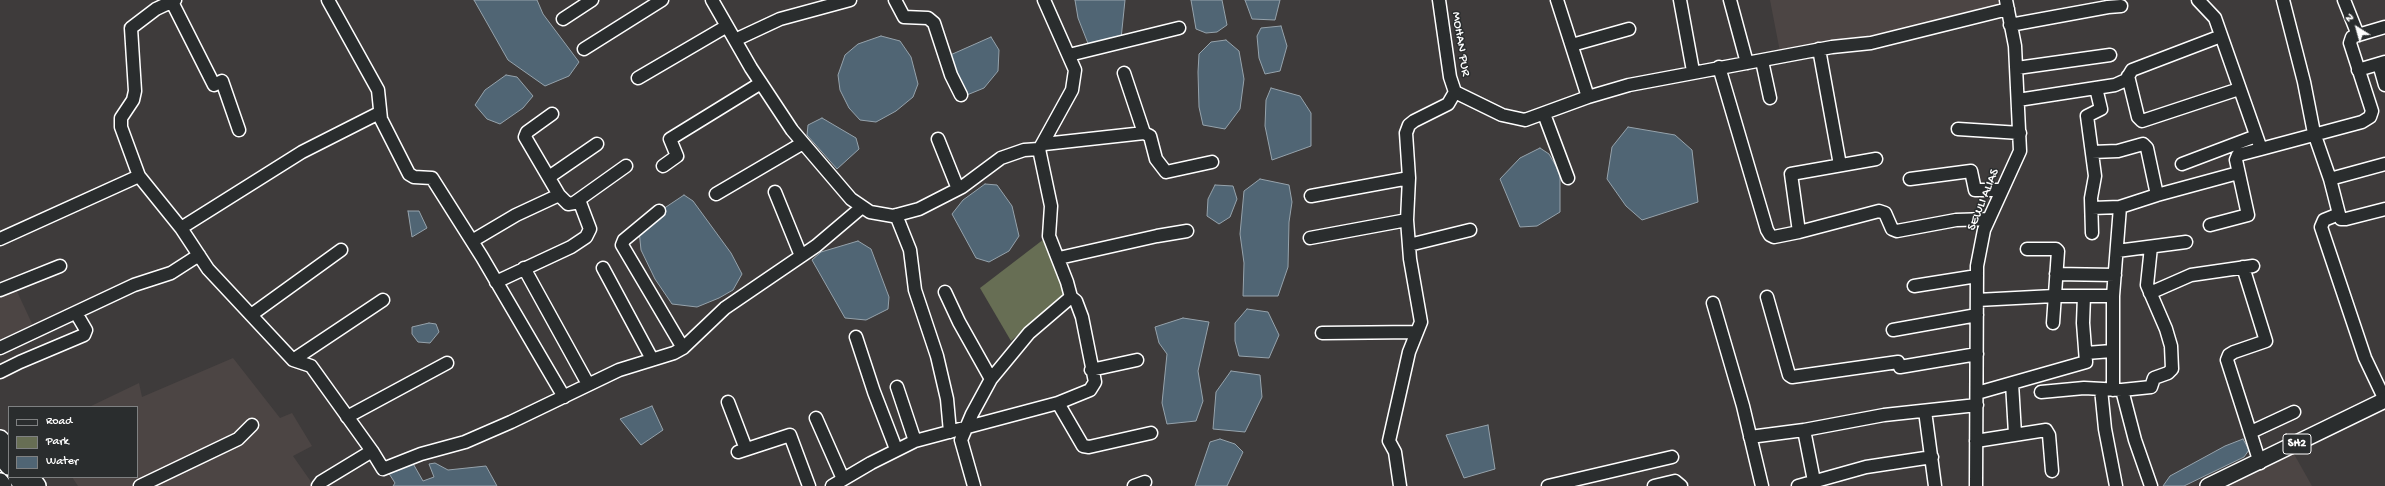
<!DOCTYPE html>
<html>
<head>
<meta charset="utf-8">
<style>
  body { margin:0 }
  #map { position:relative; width:2385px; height:486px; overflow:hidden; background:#3e3b3b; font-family:"Gochi Hand",sans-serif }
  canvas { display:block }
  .legend { position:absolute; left:8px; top:406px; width:130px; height:72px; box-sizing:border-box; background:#2a2d2e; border:1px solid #7f8182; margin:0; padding:5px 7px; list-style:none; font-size:12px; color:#fff }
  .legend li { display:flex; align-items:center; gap:8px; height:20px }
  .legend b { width:20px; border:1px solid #7f8182 }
  .north { position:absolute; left:2337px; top:8px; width:40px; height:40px; -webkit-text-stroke:3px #2a2d2e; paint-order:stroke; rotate:323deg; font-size:11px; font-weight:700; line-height:16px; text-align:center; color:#fff }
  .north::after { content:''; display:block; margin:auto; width:14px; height:18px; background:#fff; clip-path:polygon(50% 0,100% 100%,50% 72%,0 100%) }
</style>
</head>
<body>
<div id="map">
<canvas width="2385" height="486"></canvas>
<ul class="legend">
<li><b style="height:5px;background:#2a2d2e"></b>Road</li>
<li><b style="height:11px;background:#676e54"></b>Park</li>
<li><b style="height:11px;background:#506574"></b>Water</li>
</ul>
<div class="north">N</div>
</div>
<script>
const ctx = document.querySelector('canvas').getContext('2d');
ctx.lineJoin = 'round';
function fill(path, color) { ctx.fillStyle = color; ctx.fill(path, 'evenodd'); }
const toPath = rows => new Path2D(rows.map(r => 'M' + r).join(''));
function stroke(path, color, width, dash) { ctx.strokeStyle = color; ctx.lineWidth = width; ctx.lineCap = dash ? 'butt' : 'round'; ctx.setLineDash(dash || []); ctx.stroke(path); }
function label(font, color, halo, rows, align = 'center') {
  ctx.font = font + ' "Gochi Hand",sans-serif'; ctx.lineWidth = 3; ctx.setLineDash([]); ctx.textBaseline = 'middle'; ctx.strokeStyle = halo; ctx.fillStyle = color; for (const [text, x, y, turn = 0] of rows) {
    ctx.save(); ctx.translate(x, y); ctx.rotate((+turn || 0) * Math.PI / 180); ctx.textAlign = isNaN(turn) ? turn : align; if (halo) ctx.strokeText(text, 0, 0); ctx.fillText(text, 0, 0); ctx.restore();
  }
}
fill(toPath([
  [1770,0,2001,0,2002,6,1861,38,1780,52],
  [14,285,35,330,0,351,0,290],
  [233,358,280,418,292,413,312,446,293,456,314,486,78,486,72,477,137,477,137,407,89,407,139,383,142,397],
  [2294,454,2312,486,2226,486]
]), '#4c4544');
fill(toPath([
  [1044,239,1065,293,1011,341,980,288]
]), '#676e54');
const water = toPath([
  [474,0,537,0,543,14,579,62,569,76,545,86,508,60,474,0],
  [1075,0,1125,0,1121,39,1089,46,1078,18,1075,0],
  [1191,0,1222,0,1227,25,1217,32,1206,33,1196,29,1191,0],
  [1245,0,1280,0,1275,20,1252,19,1245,0],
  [1281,26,1287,46,1280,71,1265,74,1259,58,1257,36,1261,28,1281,26],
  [881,36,900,41,911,57,918,84,913,97,896,111,876,122,860,120,849,108,840,90,838,75,845,55,858,44,881,36],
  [991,37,999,50,998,71,984,88,962,97,948,56,991,37],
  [1226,40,1239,51,1244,79,1240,109,1225,129,1203,125,1199,107,1198,72,1199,54,1211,42,1226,40],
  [506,75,517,77,533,96,523,108,500,124,487,119,475,105,485,90,506,75],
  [1271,88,1300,96,1311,113,1311,146,1272,160,1265,126,1266,100,1271,88],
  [822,118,856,138,859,149,837,169,807,135,808,125,822,118],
  [1628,127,1675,135,1692,150,1698,202,1642,220,1626,206,1607,179,1612,147,1628,127],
  [1540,148,1549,154,1560,173,1560,212,1537,226,1520,227,1500,179,1520,158,1540,148],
  [1260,179,1289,185,1292,202,1289,222,1288,267,1278,296,1243,296,1244,263,1240,234,1244,191,1260,179],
  [985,184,997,185,1012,206,1019,236,1009,251,989,262,976,258,952,214,963,200,985,184],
  [1215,185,1233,186,1237,199,1230,217,1219,224,1207,216,1208,199,1215,185],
  [684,195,693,201,731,253,742,274,733,290,719,298,697,307,672,304,655,279,641,250,639,230,660,211,684,195],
  [408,211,419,211,427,228,412,237,408,211],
  [858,241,871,249,889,297,888,309,866,320,845,318,812,260,821,252,858,241],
  [1247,309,1268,312,1279,335,1269,358,1239,356,1235,341,1235,323,1247,309],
  [1183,318,1209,322,1198,371,1203,401,1196,421,1167,424,1162,403,1167,354,1159,343,1155,327,1183,318],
  [429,323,436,324,439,332,430,343,418,342,412,334,412,327,429,323],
  [1231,371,1260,375,1262,397,1245,432,1213,429,1216,392,1231,371],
  [652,406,663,430,641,445,620,419,652,406],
  [1488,425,1495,469,1464,478,1446,435,1488,425],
  [1220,439,1235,444,1243,452,1227,486,1195,486,1210,442,1220,439],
  [2243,439,2249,450,2244,457,2184,486,2163,486,2170,476,2225,446,2243,439],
  [411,460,423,481,434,477,429,464,435,463,448,470,486,466,497,486,393,486,395,483,388,472,411,460]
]);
fill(water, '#506574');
stroke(water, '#96a3ac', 1);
const minor = toPath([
  [175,0,156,9,131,28,135,91,133,100,121,118,121,127,139,176,181,228,208,269,293,360,311,366,372,451,321,482,318,486],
  [328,0,378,90,381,119,409,174,414,177,432,178,482,257,564,397],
  [712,0,751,68,792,130,851,199,870,212,893,216,919,209,962,187,1001,158,1024,150,1039,149],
  [895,0,904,17,928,18,934,23,951,75,961,95],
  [1439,0,1450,77,1455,92],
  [1557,0,1588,97],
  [1680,0,1693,71],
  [1730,0,1747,63],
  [2198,0,2215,18,2261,149,2362,122,2370,117,2372,111,2350,43,2352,37,2358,35,2344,0],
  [2283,0,2304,82,2314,133,2330,179,2385,164],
  [172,2,214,85,222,81,239,130],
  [563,19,592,0],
  [2010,25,2108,7,2121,6],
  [2358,35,2385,27],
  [735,40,780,19,850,0],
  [1572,45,1629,29],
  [584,49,662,0],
  [1819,49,1840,165],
  [1069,55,1179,28],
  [1762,61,1770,98],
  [2379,64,2385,85],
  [1719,67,1767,230,1770,235,1774,237,1799,232,1879,211,1885,213,1892,229,1897,231,1956,220,1989,219],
  [2017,68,2110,55],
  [2358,70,2385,62],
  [1124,73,1144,133],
  [2128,76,2138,117,2142,121,2239,89],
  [638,78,727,26],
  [1455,92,1502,115,1525,120,1588,97,1629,85,1832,47,1871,43,2008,9],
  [2018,100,2115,85,2126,80,2132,70,2221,36],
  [552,114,527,132,525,137,559,195,568,204,574,203,626,166],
  [1544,114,1568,178],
  [1958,129,2020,133],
  [938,139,958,189],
  [1044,144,1144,133,1150,136,1156,159,1166,172,1212,162],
  [1040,148,1072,90,1075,70,1044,0],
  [2092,152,2118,151,2143,144,2147,148,2157,195,2120,207,2113,296,2113,390],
  [2182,164,2256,136],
  [663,166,677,156,670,139,761,83],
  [549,177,597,144],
  [1910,179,1971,171,1975,190,2002,190],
  [2330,179,2339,214,2324,220,2321,227,2365,358,2385,400],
  [775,192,801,256],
  [716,194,803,143],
  [2157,195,2238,173],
  [1311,196,1409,178],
  [2092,208,2120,207],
  [659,211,624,240,622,245,683,348],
  [2339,214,2341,219,2346,219,2385,209],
  [896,215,910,250,915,290,937,356,947,399,950,432],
  [2210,225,2248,215,2236,160,2238,155,2261,149],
  [181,228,302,152,379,113],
  [1799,232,1791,174,1876,159],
  [2092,233,2091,198,2095,176,2087,116,2101,109,2096,88],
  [1310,238,1407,220],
  [0,239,139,176],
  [472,241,516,215,559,195],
  [1409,245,1470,230],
  [2027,249,2056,249,2058,251,2053,323],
  [2117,251,2186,242],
  [1059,258,1157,236,1187,231],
  [2243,267,2266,341,2234,352,2229,355,2227,360,2260,463],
  [524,268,588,384],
  [603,268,652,359],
  [2056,274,2115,275],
  [496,282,571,247,586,237,590,229,579,200],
  [1914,286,1977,276],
  [0,290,60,266],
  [945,292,959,322,991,379],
  [2150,293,2191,275,2253,266],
  [1767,297,1789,375,1792,377,1898,362,1900,367,1977,354],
  [1977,300,2054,296,2113,296],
  [1713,303,1743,406,1762,486],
  [251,315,341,250],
  [1893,330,1977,315],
  [1322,333,1417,332],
  [856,337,874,392,896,449],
  [0,348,134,285,171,273,199,255],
  [2086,353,2112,351],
  [293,360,383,300],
  [1091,370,1137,360],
  [0,372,20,362,84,335,86,330,76,313],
  [2012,383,2015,434],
  [897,387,915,441],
  [2101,389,2105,429,2116,486],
  [2122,390,2151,387,2154,378,2168,373,2172,369,2171,346,2166,329,2147,285,2151,247],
  [2041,392,2084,388,2122,390,2135,440,2151,486],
  [1977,393,2086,362,2083,323,2084,296],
  [728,402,746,449],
  [1058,403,1090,390,1095,382,1082,317,1076,301,1071,297],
  [1925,411,1935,486],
  [347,417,447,363],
  [816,418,843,479],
  [2251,432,2294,412],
  [1750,437,1804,430],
  [1976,441,2046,430,2049,435,2052,471],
  [372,451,383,469,421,454,465,442,511,422,619,370,674,353,683,348,725,308,816,246,862,207],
  [738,452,790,435,809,486],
  [140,486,238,439,252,425],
  [832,486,871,463,915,441,1058,403,1083,446,1089,447,1151,433],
  [974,486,961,440,972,414,991,379,1029,333,1071,297,1067,282,1049,236,1051,206,1039,149],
  [1134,486,1145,482],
  [1400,486,1395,452,1389,441,1409,352,1421,322,1410,259,1407,220,1409,178,1406,133,1409,125,1414,121,1448,104,1455,92],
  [1548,486,1672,457],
  [1654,486,1675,481,1681,486],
  [1798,486,1866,467,1932,457],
  [1815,486,1804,430,1884,415,1977,405],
  [1976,486,1977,266,1984,230,2020,151,2015,46,2006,0]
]);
const major = toPath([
  [2208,486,2385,400]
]);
const highway = toPath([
  [0,439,9,450],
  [0,455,9,466],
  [17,477,23,486],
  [30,477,37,486],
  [0,482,3,486]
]);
stroke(minor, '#fff', 15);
stroke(major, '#fff', 18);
stroke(highway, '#fff', 20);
stroke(minor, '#2a2d2e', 12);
stroke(major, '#2a2d2e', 15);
stroke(highway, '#2a2d2e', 17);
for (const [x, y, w] of [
  [2297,444,28]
]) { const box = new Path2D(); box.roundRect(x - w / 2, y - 10, w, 20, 3); ctx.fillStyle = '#2a2d2e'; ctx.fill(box); stroke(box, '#fff', 1); }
label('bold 12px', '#fff', null, [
  ["SH2",2297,444]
]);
label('13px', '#fff', '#2a2d2e', [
  ["MOHAN PUR",1460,44,81],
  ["SEWLI ALIAS",1984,200,-68]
]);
</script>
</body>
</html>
